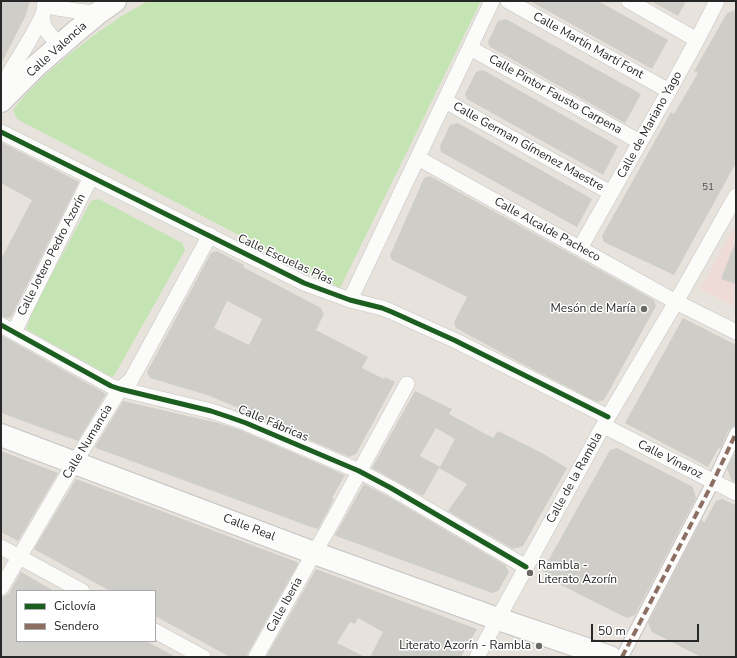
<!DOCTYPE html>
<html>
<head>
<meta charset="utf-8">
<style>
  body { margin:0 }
  #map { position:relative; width:737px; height:658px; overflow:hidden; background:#e7e3dc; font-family:"Nunito Sans",sans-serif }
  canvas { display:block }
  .frame { position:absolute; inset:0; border:2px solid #272727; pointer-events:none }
  .legend { position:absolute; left:16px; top:590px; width:140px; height:52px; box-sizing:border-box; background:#fff; border:1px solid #a9a9a9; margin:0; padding:5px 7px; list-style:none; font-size:12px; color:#272727 }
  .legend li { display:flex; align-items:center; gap:8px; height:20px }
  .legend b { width:20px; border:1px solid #a9a9a9 }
  .scale { position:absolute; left:591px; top:624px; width:108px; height:18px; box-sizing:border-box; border:2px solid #272727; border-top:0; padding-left:5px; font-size:12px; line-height:14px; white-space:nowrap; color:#272727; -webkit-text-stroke:3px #fff; paint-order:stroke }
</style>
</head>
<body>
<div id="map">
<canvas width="737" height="658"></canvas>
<div class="frame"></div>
<ul class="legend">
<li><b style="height:5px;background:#1b5e20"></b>Ciclovía</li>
<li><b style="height:5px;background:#8d6e63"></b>Sendero</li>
</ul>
<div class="scale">50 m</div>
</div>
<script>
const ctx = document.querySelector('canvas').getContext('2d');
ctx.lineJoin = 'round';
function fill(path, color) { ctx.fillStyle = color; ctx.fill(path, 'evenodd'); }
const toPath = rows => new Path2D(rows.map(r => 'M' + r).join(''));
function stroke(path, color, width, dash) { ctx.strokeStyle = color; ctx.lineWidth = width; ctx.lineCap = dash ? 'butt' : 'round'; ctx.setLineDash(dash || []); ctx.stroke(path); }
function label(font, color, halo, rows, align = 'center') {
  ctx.font = font + ' "Nunito Sans",sans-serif'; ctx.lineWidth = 3; ctx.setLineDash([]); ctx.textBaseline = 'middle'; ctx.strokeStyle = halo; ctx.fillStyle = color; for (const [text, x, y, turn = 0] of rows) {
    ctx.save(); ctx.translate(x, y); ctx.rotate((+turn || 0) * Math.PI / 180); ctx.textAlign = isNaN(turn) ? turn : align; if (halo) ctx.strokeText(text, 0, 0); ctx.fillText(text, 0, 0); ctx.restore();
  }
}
fill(toPath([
  [736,224,736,307,700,289]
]), '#eedbd8');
fill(toPath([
  [148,1,481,1,340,288,17,119,13,110,25,95,45,75,71,53,97,33,122,16],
  [99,199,182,243,185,250,114,376,112,377,26,329,37,302,91,201]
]), '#c4e4b3');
fill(toPath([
  [1,1,30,1,25,17,1,64],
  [530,1,598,1,668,40,652,69],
  [651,1,686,1,678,16],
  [736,10,736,163,674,275,604,242,602,236,671,112,674,114,698,73,694,71,727,13],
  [506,19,641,94,625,123,490,47,488,42,498,21],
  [483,70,618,146,603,175,467,99,465,94,476,72],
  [458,123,592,199,577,227,441,152,440,146,450,125],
  [1,142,79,182,11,317,7,318,1,316,1,259,32,200,1,183],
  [430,176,654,300,656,306,604,400,597,402,513,359,456,328,454,322,467,297,392,260,390,255,424,178],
  [735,243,736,243,736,284,721,279],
  [217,251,244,265,243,267,321,308,324,314,316,330,368,357,362,368,384,379,385,377,395,382,356,454,349,457,293,433,293,430,207,395,150,378,147,372,211,253],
  [227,301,262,319,249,345,214,328],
  [683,318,736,345,736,426,732,427,729,429,720,450,719,447,708,467,625,423],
  [1,335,106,394,78,441,1,413],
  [415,391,452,409,449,414,493,438,498,431,540,452,567,468,523,546,513,549,448,511,467,484,439,468,423,496,372,468],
  [436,428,455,439,440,467,420,456],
  [123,401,218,423,243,431,345,475,332,498,334,499,318,529,311,527,96,448,95,447],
  [617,448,693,487,696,498,635,615,627,618,545,577,543,570,610,450],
  [1,451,58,473,18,541,1,532],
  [736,451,736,483,732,481,727,469],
  [76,479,297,562,298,564,248,653,247,657,230,657,155,616,155,591,110,591,34,549],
  [364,484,387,496,505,565,509,572,498,591,492,593,336,536,335,535],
  [722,499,736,505,736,657,701,657,652,632,648,623,702,519,704,523,716,501],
  [316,569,410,604,477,629,461,657,370,657,383,632,358,618,355,624,350,622,337,643,365,657,266,657],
  [21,572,54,591,17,591,17,641,146,641,176,657,1,657,1,597,5,596,9,593]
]), '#cfcdc8');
const pedestrian = toPath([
  [622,657,713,482,736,433]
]);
const minor = toPath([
  [508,1,669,91],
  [629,1,697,40],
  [44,5,57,8,77,11,98,13],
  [43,13,42,17,44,27,59,46],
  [470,48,640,142],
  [7,96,5,84,10,72,29,41,42,17],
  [445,101,611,193],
  [1,132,304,283,320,289,350,300,382,308,392,312,454,340,608,417],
  [418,158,676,302,736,332],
  [580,248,669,91,697,40,717,1],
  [350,300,492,1],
  [1,325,111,386,120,389,211,411,229,417,246,423,359,471,391,488,526,567],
  [14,332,91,177],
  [604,426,736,493],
  [1,547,82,591],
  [1,588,75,462,120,389,131,380,210,235],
  [155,631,203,657],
  [256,657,314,553,326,533,407,384],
  [477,657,608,417,676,302,736,196]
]);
const secondary = toPath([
  [1,101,37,65,73,34,98,13,115,1],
  [1,435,314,553,498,619,610,657]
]);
stroke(pedestrian, '#c4c2c2', 14);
stroke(minor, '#c4c2c2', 16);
stroke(secondary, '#c4c2c2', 24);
stroke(pedestrian, '#fbfbfa', 12);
stroke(minor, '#fbfbfa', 15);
stroke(secondary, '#fbfbfa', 22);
stroke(toPath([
  [622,657,713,482,736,433]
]), '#8d6e63', 4, [8, 4]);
stroke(toPath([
  [1,132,304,283,320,289,350,300,382,308,392,312,454,340,608,417],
  [1,325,111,386,120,389,211,411,229,417,246,423,359,471,391,488,526,567]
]), '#1b5e20', 5);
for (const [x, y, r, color] of [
  [644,309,4,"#6a6966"],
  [530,573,4,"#6a6966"],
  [539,646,4,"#6a6966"]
]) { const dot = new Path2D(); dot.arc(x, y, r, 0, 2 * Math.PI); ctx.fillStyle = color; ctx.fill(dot); stroke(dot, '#fff', 1.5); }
label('10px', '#525150', null, [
  ["51",708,188]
]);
label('12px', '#272727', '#fff', [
  ["Calle Martín Martí Font",588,46,29],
  ["Calle Valencia",57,50,-42],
  ["Calle Pintor Fausto Carpena",555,95,29],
  ["Calle de Mariano Yago",650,125,-61],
  ["Calle German Gímenez Maestre",528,147,29],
  ["Calle Alcalde Pacheco",547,230,29],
  ["Calle Jotero Pedro Azorín",52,255,-63],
  ["Calle Escuelas Pías",285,260,25],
  ["Calle Fábricas",273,424,23],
  ["Calle Numancia",88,442,-59],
  ["Calle Vinaroz",670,460,27],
  ["Calle de la Rambla",575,478,-61],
  ["Calle Real",249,528,21],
  ["Calle Iberia",285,605,-61]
]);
label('12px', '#272727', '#fff', [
  ["Mesón de María",636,309],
  ["Rambla -",538,566,"left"],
  ["Literato Azorín",538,580,"left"],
  ["Literato Azorín - Rambla",531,646]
], 'right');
</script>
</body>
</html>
